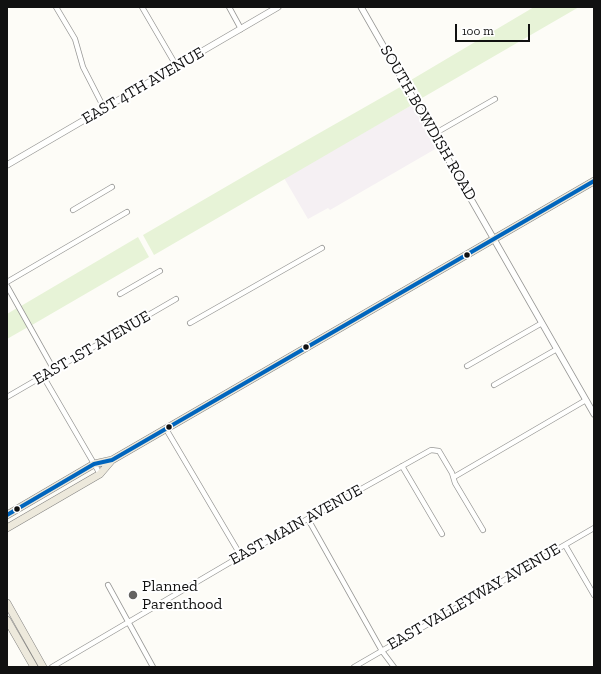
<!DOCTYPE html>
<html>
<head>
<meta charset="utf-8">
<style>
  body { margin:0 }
  #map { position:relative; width:601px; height:674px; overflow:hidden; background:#fdfcf7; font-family:"Zilla Slab",serif }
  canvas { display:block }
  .frame { position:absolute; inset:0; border:8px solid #111; pointer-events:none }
  .scale { position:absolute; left:455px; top:24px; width:75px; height:18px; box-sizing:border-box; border:2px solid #111; border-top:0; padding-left:5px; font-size:12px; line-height:14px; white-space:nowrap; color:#111; -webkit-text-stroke:3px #fff; paint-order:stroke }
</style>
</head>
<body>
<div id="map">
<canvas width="601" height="674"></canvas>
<div class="frame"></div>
<div class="scale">100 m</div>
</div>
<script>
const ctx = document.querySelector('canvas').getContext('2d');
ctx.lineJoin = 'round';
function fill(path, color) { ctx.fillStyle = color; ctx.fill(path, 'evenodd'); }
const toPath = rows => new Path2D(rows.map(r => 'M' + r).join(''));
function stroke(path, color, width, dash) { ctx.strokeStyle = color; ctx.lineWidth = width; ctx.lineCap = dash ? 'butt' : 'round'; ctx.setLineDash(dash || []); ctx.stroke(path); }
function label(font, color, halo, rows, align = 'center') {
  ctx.font = font + ' "Zilla Slab",serif'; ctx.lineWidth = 4; ctx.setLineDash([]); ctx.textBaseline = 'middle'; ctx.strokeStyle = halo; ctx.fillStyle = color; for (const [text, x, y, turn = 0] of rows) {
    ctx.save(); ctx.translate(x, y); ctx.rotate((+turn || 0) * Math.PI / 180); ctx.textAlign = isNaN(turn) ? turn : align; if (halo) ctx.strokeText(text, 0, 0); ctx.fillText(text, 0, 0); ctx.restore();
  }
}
fill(toPath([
  [412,105,437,148,330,210,328,208,308,219,284,178]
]), '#f5f0f3');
fill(toPath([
  [534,7,579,7,422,98,411,80],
  [402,86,412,105,154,255,143,235,272,160],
  [138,237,149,257,32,325,21,306],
  [17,308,28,327,7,339,7,314]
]), '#e7f3d7');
const minor = toPath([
  [56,7,75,39,83,67,104,108],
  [142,7,177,67],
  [229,7,241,29],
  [434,134,495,99],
  [73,210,112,187],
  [7,282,127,212],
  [7,286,54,370],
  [120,294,160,271],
  [190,323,322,248],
  [467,366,542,323],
  [43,376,100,474],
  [494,385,557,349],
  [7,397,176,299],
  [166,429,241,556],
  [402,466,442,534],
  [454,477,586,400],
  [308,519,382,651,394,667],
  [565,545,594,595],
  [108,585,153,667],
  [52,667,241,556,431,450,439,451,452,473,455,483,483,530],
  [354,667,594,528]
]);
const tertiary = toPath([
  [361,7,594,414],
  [7,165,278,7]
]);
const primary = toPath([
  [7,515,94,464,112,460,594,181],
  [7,528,100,474,112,460],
  [7,603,43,667],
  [7,620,34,667]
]);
stroke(minor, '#979795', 6);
stroke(tertiary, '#979795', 7);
stroke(primary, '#858482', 8);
stroke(minor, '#fffffe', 4.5);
stroke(tertiary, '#fffffe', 5.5);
stroke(primary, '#ede9dc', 7);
stroke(toPath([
  [7,515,94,464,112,460,594,181]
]), '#0065bd', 4);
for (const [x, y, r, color] of [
  [467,255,3.5,"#111"],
  [306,347,3.5,"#111"],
  [169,427,3.5,"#111"],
  [17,509,3.5,"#111"],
  [133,595,5,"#646362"]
]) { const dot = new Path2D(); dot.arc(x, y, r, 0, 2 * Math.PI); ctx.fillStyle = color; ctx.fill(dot); stroke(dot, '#fff', 1.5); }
label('16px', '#111', '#fff', [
  ["EAST 4TH AVENUE",143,86,-30],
  ["SOUTH BOWDISH ROAD",428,123,60],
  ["EAST 1ST AVENUE",92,348,-30],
  ["EAST MAIN AVENUE",296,525,-29],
  ["EAST VALLEYWAY AVENUE",474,597,-30]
]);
label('16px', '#111', '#fff', [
  ["Planned",142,586],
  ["Parenthood",142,604]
], 'left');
</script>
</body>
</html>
